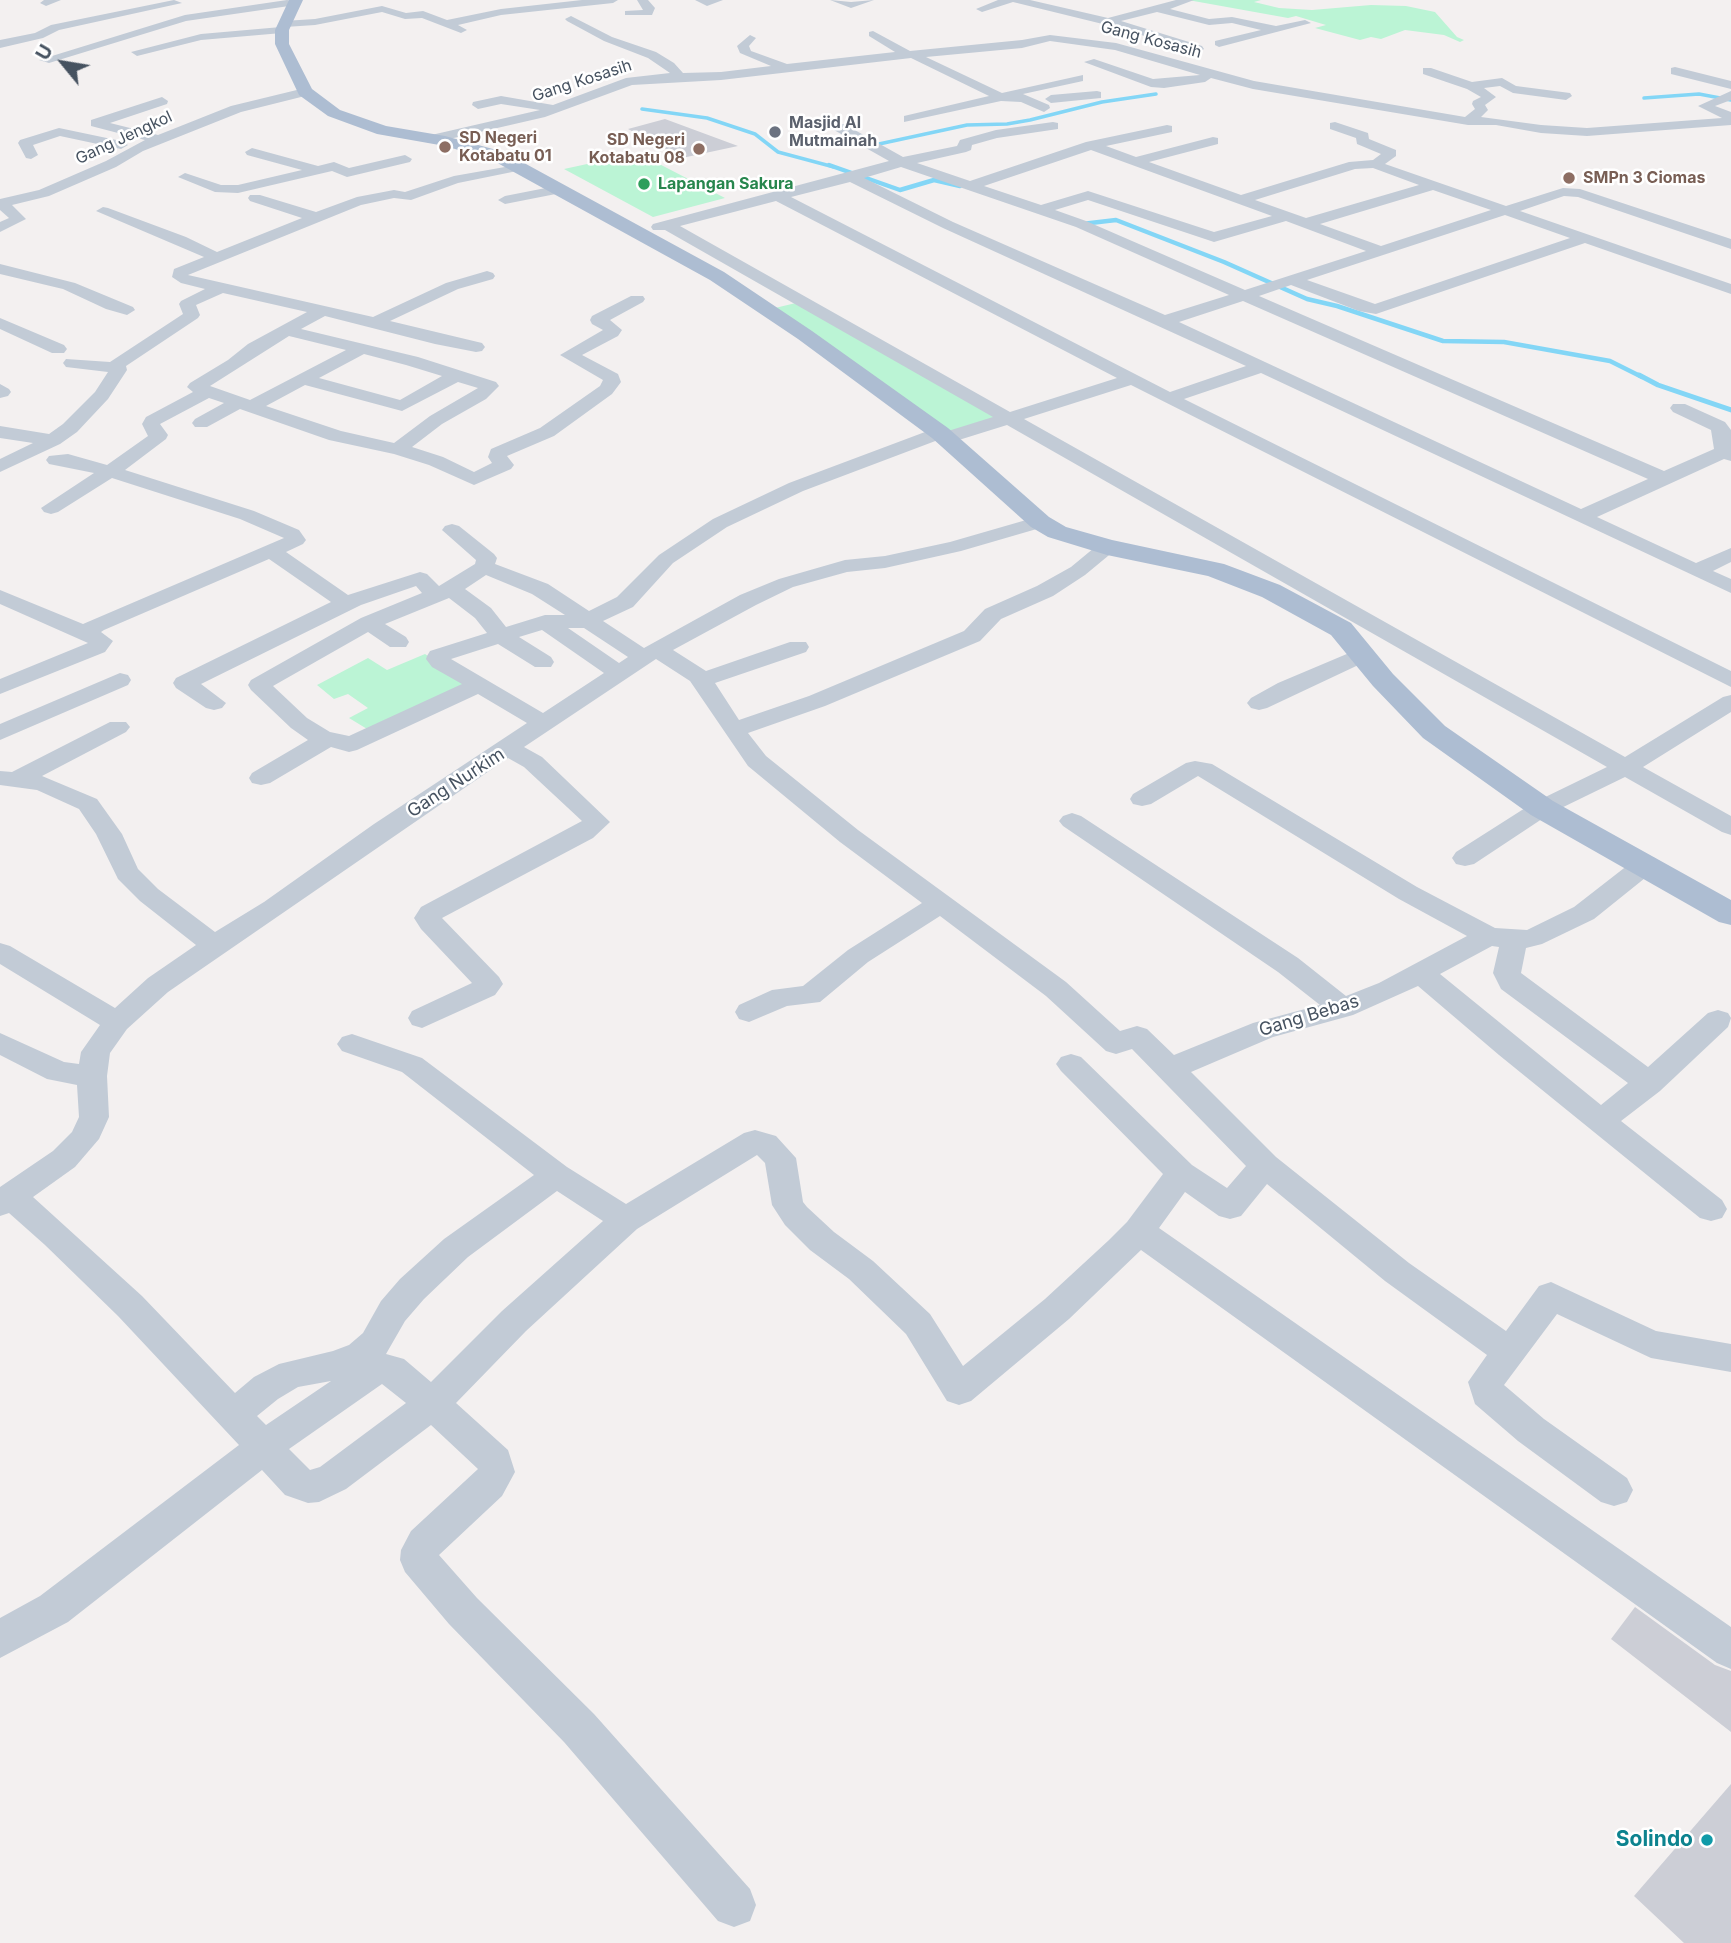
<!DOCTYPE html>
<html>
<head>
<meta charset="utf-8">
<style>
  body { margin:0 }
  #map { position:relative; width:1731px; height:1943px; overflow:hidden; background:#f3f0f0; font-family:Inter,sans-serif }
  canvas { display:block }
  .north { position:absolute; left:28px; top:28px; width:70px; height:70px; -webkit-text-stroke:5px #fff; paint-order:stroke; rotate:300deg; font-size:19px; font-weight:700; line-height:28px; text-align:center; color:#465260 }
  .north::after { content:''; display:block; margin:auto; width:24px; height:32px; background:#465260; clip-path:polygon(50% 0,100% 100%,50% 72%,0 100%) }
</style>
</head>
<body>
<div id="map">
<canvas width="1731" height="1943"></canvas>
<div class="north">U</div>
</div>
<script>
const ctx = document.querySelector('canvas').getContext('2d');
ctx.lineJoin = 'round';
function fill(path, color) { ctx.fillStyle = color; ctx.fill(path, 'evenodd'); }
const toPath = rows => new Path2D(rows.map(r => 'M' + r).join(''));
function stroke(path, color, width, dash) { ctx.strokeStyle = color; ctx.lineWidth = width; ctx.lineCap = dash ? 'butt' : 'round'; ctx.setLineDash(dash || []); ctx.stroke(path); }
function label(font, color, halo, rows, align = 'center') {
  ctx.font = font + ' Inter,sans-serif'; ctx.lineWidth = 5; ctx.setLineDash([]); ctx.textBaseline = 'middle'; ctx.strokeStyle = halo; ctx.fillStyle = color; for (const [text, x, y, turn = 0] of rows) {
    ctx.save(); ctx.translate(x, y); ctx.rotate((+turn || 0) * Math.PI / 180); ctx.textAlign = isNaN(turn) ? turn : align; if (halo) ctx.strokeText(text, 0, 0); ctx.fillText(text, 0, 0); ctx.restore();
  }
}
fill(toPath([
  [1188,0,1261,0,1254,2,1279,8,1312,10,1371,5,1406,6,1435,12,1457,37,1464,40,1460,42,1444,35,1405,30,1381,39,1371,37,1360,40,1315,28,1326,25,1296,16,1288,18],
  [638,153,725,198,653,217,564,169],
  [800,302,999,418,946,435,775,308],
  [425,654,476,688,377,735,349,718,368,708,348,694,334,699,317,685,368,658,387,670]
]), '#bbf4d5');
stroke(toPath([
  [1644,98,1699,94,1731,100],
  [642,109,707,118,755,134,778,152,834,167],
  [879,144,967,125,1007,124,1030,120,1102,102,1156,94]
]), '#83d6f6', 3.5);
stroke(toPath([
  [829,165,900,190,934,180,960,186],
  [1082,224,1116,220,1224,262,1307,299,1337,306,1443,341,1504,342,1610,361,1642,377]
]), '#83d6f6', 4.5);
stroke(toPath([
  [1639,375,1658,385,1731,410]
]), '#83d6f6', 5);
fill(toPath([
  [665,119,738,146,682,158,628,129],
  [1635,1607,1715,1665,1731,1671,1731,1732,1611,1639],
  [1731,1784,1731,1943,1684,1943,1634,1896]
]), '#ccced6');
fill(toPath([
  [44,0,61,0,46,6,40,3,44,0],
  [174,0,182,3,59,30,43,38,0,48,0,40,35,33,51,25,174,0],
  [287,0,302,2,296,5,186,21,49,63,39,60,185,15,287,0],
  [582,0,618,0,613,3,501,15,458,25,467,30,461,33,422,18,405,19,382,12,315,25,285,27,288,30,282,33,201,40,137,56,131,52,201,34,281,27,278,24,284,21,315,19,382,6,406,13,423,11,447,20,501,9,582,0],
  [637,0,648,0,655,8,652,15,625,15,625,11,643,10,637,0],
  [695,0,723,0,707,6,695,0],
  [830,0,851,2,874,0,851,8,830,0],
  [998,0,1030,0,1108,18,1176,0,1194,0,1170,9,1209,19,1232,17,1276,26,1305,20,1311,23,1219,47,1215,45,1215,41,1261,30,1232,23,1209,25,1157,12,1121,21,1202,46,1204,49,1198,53,1119,28,1013,2,982,12,976,9,998,0],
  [571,16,612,37,656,52,674,63,683,73,721,72,771,66,740,53,737,46,750,35,756,38,749,46,751,51,787,64,895,52,869,36,869,32,873,31,910,51,1022,40,1050,35,1116,43,1254,81,1465,117,1475,109,1472,104,1473,101,1481,97,1467,89,1423,74,1423,68,1431,68,1472,82,1502,78,1516,86,1570,93,1572,96,1566,100,1513,93,1500,86,1484,88,1496,97,1485,105,1488,110,1481,117,1541,125,1587,128,1722,118,1698,106,1731,91,1731,100,1715,106,1731,112,1731,125,1587,136,1541,133,1496,125,1468,125,1253,89,1211,78,1205,82,1164,88,1151,87,1084,62,1094,59,1153,79,1200,75,1115,50,1050,41,1022,48,926,57,1002,93,1083,75,1083,81,1023,94,1049,105,1050,108,1044,112,1021,102,1001,101,904,122,904,116,989,96,911,58,721,80,632,85,545,117,432,143,427,142,427,136,540,110,501,104,478,109,472,105,473,102,501,96,553,105,626,78,670,73,648,58,604,41,567,21,565,19,571,16],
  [1675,67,1731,81,1731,89,1671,74,1671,68,1675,67],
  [305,88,311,92,309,95,241,112,143,151,116,167,49,196,12,205,26,219,0,232,0,222,9,218,0,210,0,199,39,190,106,161,145,140,91,126,91,120,162,97,168,101,167,104,110,123,158,135,231,106,305,88],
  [1097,91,1101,92,1101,98,1051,103,1045,99,1051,95,1097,91],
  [1053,122,1058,123,1058,129,997,138,972,145,971,150,966,152,917,163,970,181,1086,142,1167,125,1172,126,1172,132,1106,146,1136,157,1213,137,1218,138,1218,144,1149,162,1241,195,1349,162,1373,160,1381,154,1357,144,1356,138,1330,129,1330,123,1335,122,1368,133,1369,139,1396,150,1396,156,1385,164,1506,206,1563,188,1580,189,1731,239,1731,249,1578,197,1564,196,1520,211,1731,284,1731,294,1585,243,1376,314,1359,311,1291,285,1259,296,1664,471,1714,449,1711,430,1673,412,1670,408,1673,404,1685,404,1725,422,1731,430,1731,461,1724,459,1597,517,1696,563,1731,548,1731,562,1713,571,1731,579,1731,593,1261,373,1184,399,1731,671,1731,687,1131,385,1024,419,1625,757,1723,697,1731,695,1731,712,1643,767,1731,816,1731,835,1722,832,1625,777,1551,813,1474,864,1465,866,1456,864,1452,858,1456,852,1533,803,1607,767,1007,425,946,444,938,440,803,491,727,527,673,563,633,607,603,621,644,648,740,595,779,579,845,560,885,556,950,542,1040,516,1047,518,1050,522,1047,526,961,551,885,568,847,572,793,587,756,605,673,650,706,671,790,642,806,642,809,647,806,652,715,683,739,720,809,696,964,631,985,609,1037,586,1071,567,1100,543,1114,543,1117,547,1114,551,1085,575,1053,596,1001,619,980,641,825,706,748,733,766,756,858,830,1066,982,1120,1031,1137,1026,1147,1029,1174,1055,1253,1023,1320,1005,1278,972,1063,826,1059,821,1063,816,1072,813,1081,816,1298,958,1346,996,1379,983,1467,936,1399,899,1198,776,1151,804,1142,806,1133,804,1130,799,1133,794,1186,763,1195,761,1212,764,1417,887,1495,928,1527,930,1574,907,1637,858,1646,856,1655,858,1659,864,1655,870,1594,919,1542,944,1526,948,1521,973,1648,1067,1708,1013,1718,1010,1728,1013,1731,1018,1728,1027,1660,1091,1621,1121,1722,1200,1727,1209,1722,1218,1711,1221,1700,1218,1499,1055,1418,986,1353,1015,1273,1037,1191,1072,1276,1157,1409,1263,1506,1331,1539,1286,1551,1282,1656,1331,1731,1344,1731,1372,1651,1358,1557,1314,1504,1385,1544,1419,1627,1478,1633,1490,1627,1502,1614,1506,1601,1502,1518,1441,1475,1404,1468,1382,1487,1355,1385,1281,1267,1184,1241,1216,1230,1219,1219,1216,1185,1192,1159,1228,1731,1627,1731,1669,1717,1663,1141,1250,1069,1319,971,1401,959,1405,947,1401,906,1334,849,1279,810,1250,785,1225,772,1205,765,1163,757,1155,637,1229,526,1331,456,1403,508,1450,515,1472,502,1496,439,1555,477,1598,594,1714,750,1889,756,1905,750,1921,734,1927,718,1921,564,1742,449,1624,405,1572,400,1560,401,1550,411,1531,478,1469,431,1425,346,1489,319,1502,308,1503,285,1495,262,1470,68,1622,0,1658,0,1618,40,1596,239,1445,118,1316,45,1245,9,1213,0,1216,0,1187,53,1151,72,1132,79,1117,77,1085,47,1079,0,1055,0,1033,64,1062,79,1064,81,1052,100,1025,0,964,0,943,10,946,115,1008,148,978,196,945,140,901,118,879,96,834,79,809,37,790,0,785,0,771,12,772,110,722,126,722,130,727,126,732,42,776,97,799,122,834,138,869,158,889,215,932,264,902,374,824,527,723,478,694,357,750,349,752,331,747,270,783,261,785,252,783,249,778,252,773,308,740,291,728,251,690,248,685,251,680,361,618,422,593,416,586,361,605,201,684,226,703,222,708,214,710,206,708,176,688,173,683,176,678,331,602,269,559,104,630,101,632,113,641,105,652,0,694,0,679,88,643,0,604,0,590,83,624,284,538,240,519,112,478,58,512,51,514,44,512,41,508,94,473,49,464,46,460,49,456,68,454,107,465,148,436,142,424,146,417,193,392,187,387,190,383,228,360,248,344,307,312,223,293,196,305,200,315,198,318,126,366,127,370,108,399,77,432,60,444,0,472,0,459,33,443,0,438,0,426,49,434,63,424,95,392,108,372,66,367,63,363,66,359,110,362,183,314,179,304,181,301,205,289,181,283,172,277,174,269,204,257,96,211,103,207,108,208,186,237,217,252,302,218,250,201,248,198,250,195,260,195,316,212,357,197,394,190,405,192,454,176,522,164,522,170,458,183,411,200,394,198,361,205,188,275,373,317,446,283,487,271,493,273,495,276,493,279,458,289,390,321,482,343,485,347,482,351,476,352,435,344,325,316,301,329,418,357,496,382,499,386,486,399,442,424,412,447,443,457,474,472,492,463,488,457,491,449,540,428,600,386,603,380,560,355,603,330,592,324,590,320,592,316,631,296,643,296,645,299,643,302,610,320,622,330,618,336,582,355,618,374,621,382,612,394,554,436,507,456,514,465,511,469,474,485,429,465,394,454,329,440,240,409,207,427,195,427,192,423,195,419,224,403,209,398,160,424,168,435,166,439,125,470,254,511,299,530,306,540,303,544,286,552,348,595,420,572,427,574,439,586,475,564,476,560,442,530,445,526,452,524,459,526,494,554,497,558,495,564,548,584,589,611,617,597,659,555,713,519,789,483,933,429,940,427,948,431,993,417,665,230,653,230,651,227,653,224,889,161,834,130,834,124,844,124,903,157,957,146,960,140,996,130,1053,122],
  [1091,150,1272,216,1214,232,1088,191,1041,205,984,186,1091,150],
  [901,167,1076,227,1229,295,1165,315,953,222,864,178,901,167],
  [1373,168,1419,185,1306,218,1255,200,1355,169,1373,168],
  [850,182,943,228,1246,366,1170,392,791,197,850,182],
  [1433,190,1491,210,1381,246,1320,224,1433,190],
  [1088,200,1214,242,1286,221,1366,251,1245,290,1086,221,1055,210,1088,200],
  [776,201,1117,378,1010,412,680,226,776,201],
  [1505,215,1570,238,1375,304,1307,280,1505,215],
  [1243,301,1648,479,1581,509,1179,322,1243,301],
  [289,336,346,350,250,400,210,386,289,336],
  [364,354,406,365,442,376,400,400,319,378,364,354],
  [458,382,478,388,430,416,394,443,341,431,266,406,305,385,402,411,458,382],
  [486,575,532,594,565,615,545,615,506,627,491,608,465,589,486,575],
  [449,598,475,618,487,633,430,651,427,656,426,659,432,667,462,684,349,736,330,732,307,718,273,686,368,632,390,647,406,647,409,642,406,637,385,624,449,598],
  [568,628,584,628,628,657,619,663,568,628],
  [542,630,604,673,543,713,451,659,498,644,535,667,551,667,554,662,551,657,519,637,542,630],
  [656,659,690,681,748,766,840,842,922,903,848,950,803,986,772,990,739,1005,735,1012,739,1019,749,1022,787,1006,820,1002,868,962,940,916,1046,996,1106,1051,1116,1054,1132,1049,1246,1166,1227,1188,1192,1165,1081,1057,1071,1054,1061,1057,1056,1064,1061,1071,1163,1174,1127,1222,1109,1240,1045,1299,963,1366,930,1314,873,1261,834,1232,807,1207,803,1202,796,1158,776,1136,755,1130,744,1133,626,1204,567,1167,422,1058,352,1034,342,1037,337,1044,342,1051,402,1072,534,1175,444,1239,400,1279,381,1301,363,1333,349,1345,333,1351,279,1364,254,1377,235,1393,142,1296,33,1197,75,1167,99,1139,109,1117,107,1076,110,1053,127,1029,168,992,508,758,524,767,582,821,421,907,414,918,421,929,472,983,412,1011,408,1018,412,1025,422,1028,495,995,503,984,499,977,442,918,593,838,610,822,542,757,524,747,656,659],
  [1492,946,1499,947,1493,973,1501,989,1628,1083,1601,1105,1440,974,1492,946],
  [557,1191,603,1221,502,1311,431,1382,404,1359,386,1354,405,1321,424,1299,468,1257,557,1191],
  [331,1381,266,1425,257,1416,278,1399,298,1387,331,1381],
  [382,1384,406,1403,320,1467,310,1470,289,1449,382,1384],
  [59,128,121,141,128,145,121,149,60,136,33,145,38,155,31,159,26,158,18,143,20,140,59,128],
  [252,148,318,166,334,162,349,168,405,155,412,159,410,162,347,177,332,171,238,193,215,192,178,177,185,173,221,185,238,185,302,170,247,155,245,152,252,148],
  [561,185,568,189,566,192,505,204,498,200,505,196,561,185],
  [0,264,75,283,133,307,135,310,127,315,106,309,63,289,0,274,0,264],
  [0,318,64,345,67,349,64,353,52,353,0,329,0,318],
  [0,384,9,389,11,392,8,396,0,398,0,384],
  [1361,648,1369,650,1372,655,1369,660,1267,708,1259,710,1251,708,1247,703,1251,698,1278,683,1361,648],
  [120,673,128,675,131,680,128,685,0,740,0,724,120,673]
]), '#c2cbd6');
fill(toPath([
  [289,0,303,0,289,30,289,44,312,89,340,110,386,126,445,136,504,152,724,272,812,331,948,428,1049,517,1066,527,1112,540,1224,564,1280,585,1351,623,1393,674,1445,726,1553,801,1731,900,1731,925,1719,922,1531,815,1423,738,1373,686,1331,635,1262,597,1208,576,1107,555,1048,537,1031,527,932,438,798,339,710,280,492,160,445,146,377,134,328,116,299,95,275,44,275,30,289,0]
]), '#adbdd2');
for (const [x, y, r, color] of [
  [775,132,7,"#6b7280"],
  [445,147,7,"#8d6e63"],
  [699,149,7,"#8d6e63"],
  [1569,178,7,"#8d6e63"],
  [644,184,7,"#2e9e5b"],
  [1707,1840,7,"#0f9aa8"]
]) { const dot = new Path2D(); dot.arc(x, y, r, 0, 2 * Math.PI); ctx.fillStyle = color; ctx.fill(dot); stroke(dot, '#fff', 2.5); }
label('16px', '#465260', '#fff', [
  ["Gang Kosasih",1151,40,15],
  ["Gang Kosasih",582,81,-18],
  ["Gang Jengkol",124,138,-25]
]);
label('bold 16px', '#5b616d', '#fff', [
  ["Masjid Al",789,123],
  ["Mutmainah",789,141]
], 'left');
label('bold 16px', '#785e54', '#fff', [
  ["SD Negeri",459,138],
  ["Kotabatu 01",459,156],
  ["SD Negeri",685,140,"right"],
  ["Kotabatu 08",685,158,"right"],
  ["SMPn 3 Ciomas",1583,178]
], 'left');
label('bold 16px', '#27864d', '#fff', [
  ["Lapangan Sakura",658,184]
], 'left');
label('18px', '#465260', '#fff', [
  ["Gang Nurkim",456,783,-33],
  ["Gang Bebas",1309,1016,-17]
]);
label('bold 21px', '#0d838f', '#fff', [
  ["Solindo",1693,1840]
], 'right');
</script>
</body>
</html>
